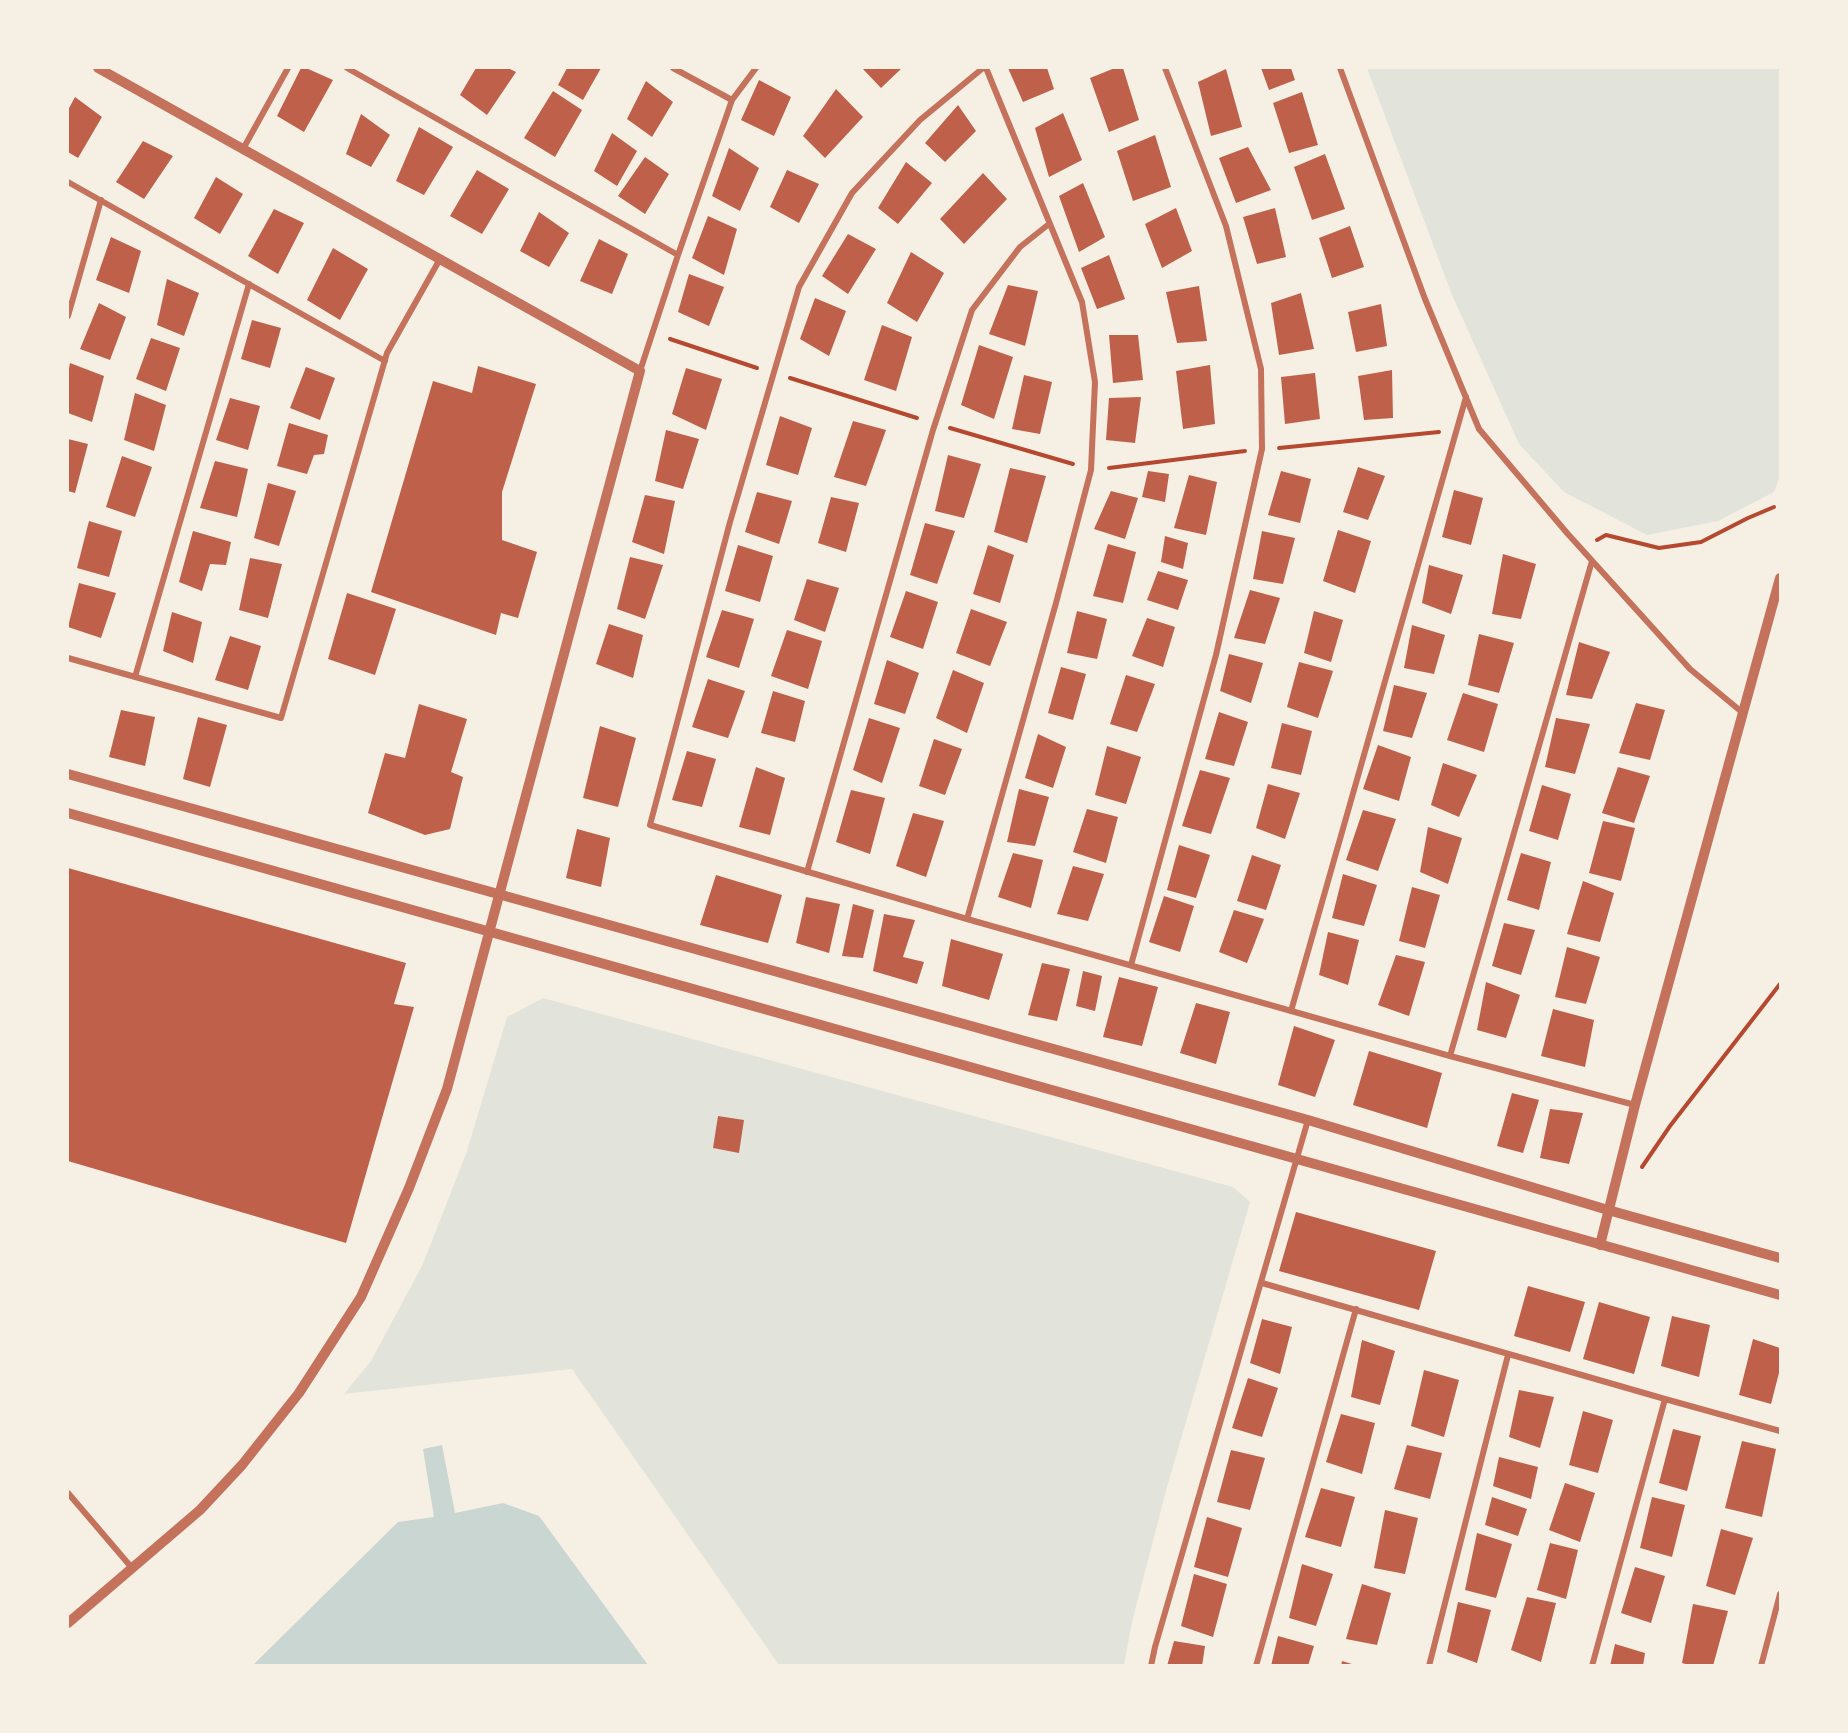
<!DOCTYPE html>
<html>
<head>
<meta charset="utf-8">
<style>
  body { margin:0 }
  #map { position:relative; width:1848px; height:1733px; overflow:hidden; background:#f6efe4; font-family:"Public Sans",sans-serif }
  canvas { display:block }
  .frame { position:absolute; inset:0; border:69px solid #f6efe4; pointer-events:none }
</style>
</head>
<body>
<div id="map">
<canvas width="1848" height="1733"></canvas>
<div class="frame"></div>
</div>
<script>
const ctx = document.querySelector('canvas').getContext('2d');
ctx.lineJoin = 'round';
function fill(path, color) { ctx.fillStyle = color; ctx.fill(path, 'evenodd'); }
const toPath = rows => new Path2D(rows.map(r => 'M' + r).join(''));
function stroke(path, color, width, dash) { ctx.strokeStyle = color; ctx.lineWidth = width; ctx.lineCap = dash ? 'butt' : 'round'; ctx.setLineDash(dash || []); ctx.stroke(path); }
fill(toPath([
  [1367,68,1780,68,1780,476,1774,492,1718,521,1647,535,1564,492,1519,444,1452,295],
  [543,998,1233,1187,1250,1202,1167,1487,1132,1622,1124,1665,779,1665,572,1369,344,1394,371,1361,423,1264,467,1151,507,1017]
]), '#e2e4dc');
fill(toPath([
  [442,1445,455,1513,503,1503,539,1516,648,1665,253,1665,398,1522,434,1517,423,1449]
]), '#c9d6d2');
fill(toPath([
  [301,68,306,68,333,80,304,132,277,116],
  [476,68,508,68,516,72,487,115,460,95],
  [567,68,601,68,583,100,558,85],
  [862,68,902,68,881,88],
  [1008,68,1047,68,1054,89,1023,102],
  [1115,68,1123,68,1139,120,1109,132,1090,78],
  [1261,68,1291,68,1295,80,1269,90],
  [1226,69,1242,127,1211,136,1198,82],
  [759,80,791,97,774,136,741,120],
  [646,81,673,102,652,137,627,119],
  [836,89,863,117,825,158,803,136],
  [553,91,582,110,555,157,524,138],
  [1302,92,1318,145,1289,153,1273,103],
  [75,97,102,117,78,158,68,152,68,110],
  [958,105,976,131,945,162,925,143],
  [1063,113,1082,160,1049,177,1035,128],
  [361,114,390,135,371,167,346,154],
  [419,127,453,147,424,195,396,181],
  [612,133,637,151,617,186,594,171],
  [1155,135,1171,187,1133,201,1117,151],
  [143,141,173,156,144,199,116,182],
  [1248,147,1271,190,1236,203,1219,158],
  [729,148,759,168,740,211,712,196],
  [1325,154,1345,209,1312,220,1294,167],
  [645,157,669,174,645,214,618,196],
  [906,162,932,183,898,224,878,208],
  [477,170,509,189,482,234,450,216],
  [787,170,819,184,799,223,770,207],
  [983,173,1007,199,964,244,940,219],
  [216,177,243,194,220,234,194,218],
  [1083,183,1105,237,1079,252,1059,196],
  [1176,208,1192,251,1162,268,1145,224],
  [1275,208,1286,257,1257,264,1243,217],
  [274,209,304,223,278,274,248,256],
  [539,212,569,233,549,267,520,251],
  [708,216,737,229,724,275,692,258],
  [1350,226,1364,267,1332,278,1319,238],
  [848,234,876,249,848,294,822,276],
  [111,237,141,251,129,293,96,280],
  [599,239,628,254,612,294,580,281],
  [333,248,368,269,340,320,307,300],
  [911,252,944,273,917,322,887,303],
  [1109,255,1125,299,1097,309,1081,268],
  [689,274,724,287,709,326,678,312],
  [167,279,199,293,184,336,157,325],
  [1008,285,1038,291,1025,346,989,334],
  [1199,286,1207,341,1177,343,1166,292],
  [1301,293,1314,349,1279,355,1271,303],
  [815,298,846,311,829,356,800,339],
  [99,303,126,317,110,360,80,349],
  [1381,304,1387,346,1356,352,1348,312],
  [252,320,281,328,270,368,241,359],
  [882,325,912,337,896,391,864,380],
  [1109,335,1138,335,1143,380,1113,383],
  [151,338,180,348,166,391,136,379],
  [979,345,1013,357,994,419,961,405],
  [70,363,104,376,92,422,68,413,68,374],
  [1210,365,1215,424,1183,429,1176,371],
  [478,366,536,384,502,492,502,540,537,552,518,618,501,613,496,635,371,592,433,381,472,393],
  [306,367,335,378,320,420,290,408],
  [686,368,722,379,706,430,672,414],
  [1392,370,1393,418,1364,420,1358,376],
  [1315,373,1320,419,1285,424,1281,377],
  [1024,375,1052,382,1040,434,1012,429],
  [135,393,166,405,154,451,124,440],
  [1141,397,1135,443,1106,440,1109,398],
  [230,398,260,406,248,450,216,440],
  [780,416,812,428,798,475,766,465],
  [853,421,886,430,866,486,834,477],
  [289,423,328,435,324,454,314,455,307,474,277,466],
  [666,430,699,439,683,489,655,481],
  [68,439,88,444,75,493,68,491],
  [948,455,981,464,964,518,935,511],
  [122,456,152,467,135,517,106,507],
  [215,461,248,469,237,517,200,508],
  [1358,467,1385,476,1368,520,1343,512],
  [1010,468,1046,476,1027,543,994,532],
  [1148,471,1169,474,1165,502,1142,497],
  [1281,471,1311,479,1300,523,1268,515],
  [1189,475,1217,482,1206,535,1174,528],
  [268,483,296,491,279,546,254,538],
  [1454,490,1483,498,1471,545,1442,537],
  [1111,491,1138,498,1125,539,1094,529],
  [757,492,792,501,779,544,745,532],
  [645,495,675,501,664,554,632,542],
  [831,497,859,503,846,552,818,543],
  [89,521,122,531,109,577,77,568],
  [925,523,955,531,937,584,910,575],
  [1338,530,1371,541,1355,593,1323,581],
  [193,531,231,542,226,565,210,564,202,591,179,582],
  [1262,531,1295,538,1283,584,1253,579],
  [1165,536,1188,543,1183,569,1161,562],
  [1108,544,1136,552,1123,603,1093,596],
  [738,545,773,556,760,602,725,591],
  [988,545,1014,555,1000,603,973,594],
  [1503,554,1536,564,1521,619,1492,614],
  [630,557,663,565,645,619,617,609],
  [250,558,282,564,268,618,239,610],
  [1429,565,1463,575,1451,614,1422,603],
  [1158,571,1188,580,1178,610,1147,600],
  [807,579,839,588,825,632,794,620],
  [79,583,116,593,101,638,68,627],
  [1250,590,1280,598,1265,644,1234,638],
  [906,591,938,602,923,649,890,637],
  [347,593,396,609,375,675,328,659],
  [971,609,1007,622,990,666,956,653],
  [722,610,754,619,739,668,706,657],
  [1077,611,1107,619,1097,659,1067,653],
  [1314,611,1343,620,1331,662,1304,653],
  [172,612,202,622,193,663,163,651],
  [1147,618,1175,627,1163,667,1132,656],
  [609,624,643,635,633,678,596,664],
  [1412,625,1445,635,1434,674,1404,668],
  [787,630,822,641,808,689,771,676],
  [1479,634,1514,643,1499,693,1468,685],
  [230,636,261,646,248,690,215,680],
  [1579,642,1610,652,1592,699,1566,695],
  [1229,654,1263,663,1251,703,1220,691],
  [887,660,919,673,905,714,874,704],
  [1299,662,1333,671,1318,718,1287,707],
  [1061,667,1086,674,1073,720,1048,713],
  [953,670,984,683,967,733,936,718],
  [1126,675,1155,684,1137,732,1110,724],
  [708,679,745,691,728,738,692,727],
  [1394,685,1427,693,1412,738,1383,731],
  [773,691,805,701,795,742,761,733],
  [1463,693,1498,704,1484,752,1447,740],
  [1636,703,1665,710,1650,760,1619,753],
  [419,704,467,719,451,772,463,777,450,829,425,835,368,813,385,753,405,758],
  [121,710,155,717,145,766,109,757],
  [1219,712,1248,722,1234,766,1205,759],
  [198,717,227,725,210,787,183,779],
  [869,718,900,728,882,783,853,770],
  [1556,718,1590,724,1575,774,1545,767],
  [1282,723,1312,731,1301,775,1271,768],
  [600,726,636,738,618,807,583,798],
  [1038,734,1066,747,1053,788,1025,778],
  [934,739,962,749,945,795,919,786],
  [1378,745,1411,757,1399,801,1363,789],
  [1107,746,1141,757,1126,804,1095,795],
  [687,751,716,759,702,807,672,800],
  [1443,763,1477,775,1459,817,1431,805],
  [756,767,785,778,770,835,739,827],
  [1618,767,1650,776,1634,823,1602,813],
  [1200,770,1230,778,1211,834,1182,826],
  [1268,784,1300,793,1285,839,1256,828],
  [1542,785,1571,794,1558,840,1529,831],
  [1019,789,1049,797,1035,846,1007,842],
  [851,790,885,798,870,854,836,842],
  [1087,809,1118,817,1106,863,1073,852],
  [1363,810,1396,819,1378,871,1346,860],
  [913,813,944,821,926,877,896,866],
  [1603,821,1635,828,1621,881,1589,873],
  [1428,827,1462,838,1448,884,1420,872],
  [577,829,610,838,601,887,566,878],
  [1179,845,1210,855,1196,898,1167,890],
  [1013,853,1043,860,1031,908,998,897],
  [1521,853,1551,862,1539,910,1507,900],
  [1252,855,1281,865,1266,910,1237,901],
  [1073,866,1104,874,1088,921,1057,914],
  [68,868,406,963,394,1004,414,1007,346,1243,68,1161],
  [1343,874,1377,885,1364,926,1332,918],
  [716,875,782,895,768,943,700,925],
  [1583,881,1614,893,1600,942,1567,934],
  [1412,887,1440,895,1425,948,1399,941],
  [1164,896,1194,906,1180,952,1149,942],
  [806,897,840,904,829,953,796,943],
  [853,904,874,910,863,958,842,956],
  [1234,910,1264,919,1247,963,1219,952],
  [884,914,915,920,903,957,924,962,917,984,873,971],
  [1504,923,1535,930,1521,975,1492,966],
  [1328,932,1359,940,1348,985,1319,975],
  [951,939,1003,954,989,1000,942,986],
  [1567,947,1600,957,1586,1004,1555,997],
  [1396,955,1425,962,1409,1016,1378,1005],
  [1042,963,1070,969,1057,1021,1028,1015],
  [1083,971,1102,976,1095,1011,1076,1006],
  [1119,977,1158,987,1142,1046,1103,1037],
  [1486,982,1520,995,1506,1038,1477,1030],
  [1196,1003,1230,1012,1216,1064,1180,1053],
  [1553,1009,1594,1020,1585,1067,1541,1056],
  [1294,1026,1335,1040,1315,1097,1278,1085],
  [1369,1051,1442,1073,1427,1128,1353,1105],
  [1512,1093,1539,1100,1523,1153,1497,1146],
  [1550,1109,1583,1113,1569,1164,1540,1158],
  [718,1116,744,1120,739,1153,713,1148],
  [1296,1212,1436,1251,1419,1310,1279,1271],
  [1528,1286,1585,1302,1570,1352,1514,1336],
  [1599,1302,1650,1317,1634,1374,1583,1359],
  [1672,1316,1710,1325,1699,1377,1661,1366],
  [1262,1319,1292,1327,1280,1374,1250,1363],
  [1753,1339,1780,1348,1780,1369,1771,1404,1739,1395],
  [1362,1340,1395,1351,1380,1405,1351,1397],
  [1424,1370,1459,1380,1444,1437,1411,1426],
  [1248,1378,1278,1388,1262,1437,1232,1428],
  [1519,1390,1554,1397,1540,1448,1509,1437],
  [1583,1411,1613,1420,1598,1473,1569,1465],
  [1341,1414,1375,1423,1362,1474,1326,1462],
  [1673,1429,1701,1436,1687,1491,1659,1483],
  [1742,1441,1776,1449,1762,1517,1725,1508],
  [1407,1445,1442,1453,1430,1499,1394,1489],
  [1231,1450,1265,1458,1250,1510,1217,1502],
  [1499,1457,1538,1467,1531,1499,1493,1486],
  [1565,1483,1595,1493,1580,1542,1549,1530],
  [1321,1488,1355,1497,1341,1547,1305,1537],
  [1492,1497,1527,1509,1518,1536,1485,1525],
  [1652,1497,1685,1505,1672,1557,1640,1548],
  [1385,1510,1418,1518,1405,1574,1374,1568],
  [1207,1517,1242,1528,1228,1577,1194,1567],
  [1721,1529,1753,1538,1735,1595,1706,1586],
  [1477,1533,1512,1544,1496,1598,1465,1590],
  [1550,1543,1578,1550,1566,1599,1537,1590],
  [1302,1564,1333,1574,1316,1626,1289,1618],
  [1635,1567,1665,1576,1651,1623,1621,1613],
  [1194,1574,1227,1584,1213,1637,1181,1626],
  [1362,1584,1391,1593,1377,1645,1346,1639],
  [1527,1597,1556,1603,1541,1662,1511,1650],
  [1458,1602,1491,1610,1477,1663,1447,1652],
  [1693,1604,1728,1611,1713,1666,1692,1666,1682,1663],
  [1278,1636,1314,1646,1308,1666,1271,1666],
  [1174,1641,1205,1646,1202,1666,1167,1666],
  [1615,1644,1645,1653,1643,1666,1610,1666],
  [1342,1661,1355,1665,1355,1666,1341,1666]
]), '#bf614a');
stroke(toPath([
  [670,339,757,368],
  [790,378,917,418],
  [950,428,1073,464],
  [1279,448,1439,432],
  [1109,468,1245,451],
  [1597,540,1606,535,1659,548,1701,542,1748,518,1774,507],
  [1642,1167,1670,1126,1780,984]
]), '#b5482f', 4);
stroke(toPath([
  [347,68,678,255],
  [673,68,732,100],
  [983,68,920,120,852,193,799,287,730,522,650,825,967,919,1450,1056,1635,1105],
  [1340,68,1425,299,1479,429,1567,533,1690,669,1743,713],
  [243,149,288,68],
  [68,182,385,361],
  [68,316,101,200],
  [640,371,678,255,732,100,756,68],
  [68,658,281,718,387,353,440,259],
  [135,677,249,284],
  [807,872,933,430,972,310,1020,247,1049,224],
  [967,919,1056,603,1091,470,1095,382,1082,302,986,68],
  [1131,965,1216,655,1262,449,1261,369,1226,226,1165,68],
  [1291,1011,1466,397],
  [1450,1056,1592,561],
  [1262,1283,1665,1399,1592,1666],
  [1665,1399,1780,1431],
  [68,1493,132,1568],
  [1151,1666,1155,1647,1308,1120],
  [1256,1666,1356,1309],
  [1429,1666,1508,1355],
  [1761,1666,1780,1594]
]), '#c5725c', 6);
stroke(toPath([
  [68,774,1308,1120,1608,1210,1780,1258],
  [68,813,1780,1295],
  [1600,1245,1635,1105,1780,578],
  [68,1623,200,1510,242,1465,299,1393,361,1297,409,1188,447,1089,640,371,98,68]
]), '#c5725c', 10);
</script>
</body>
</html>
